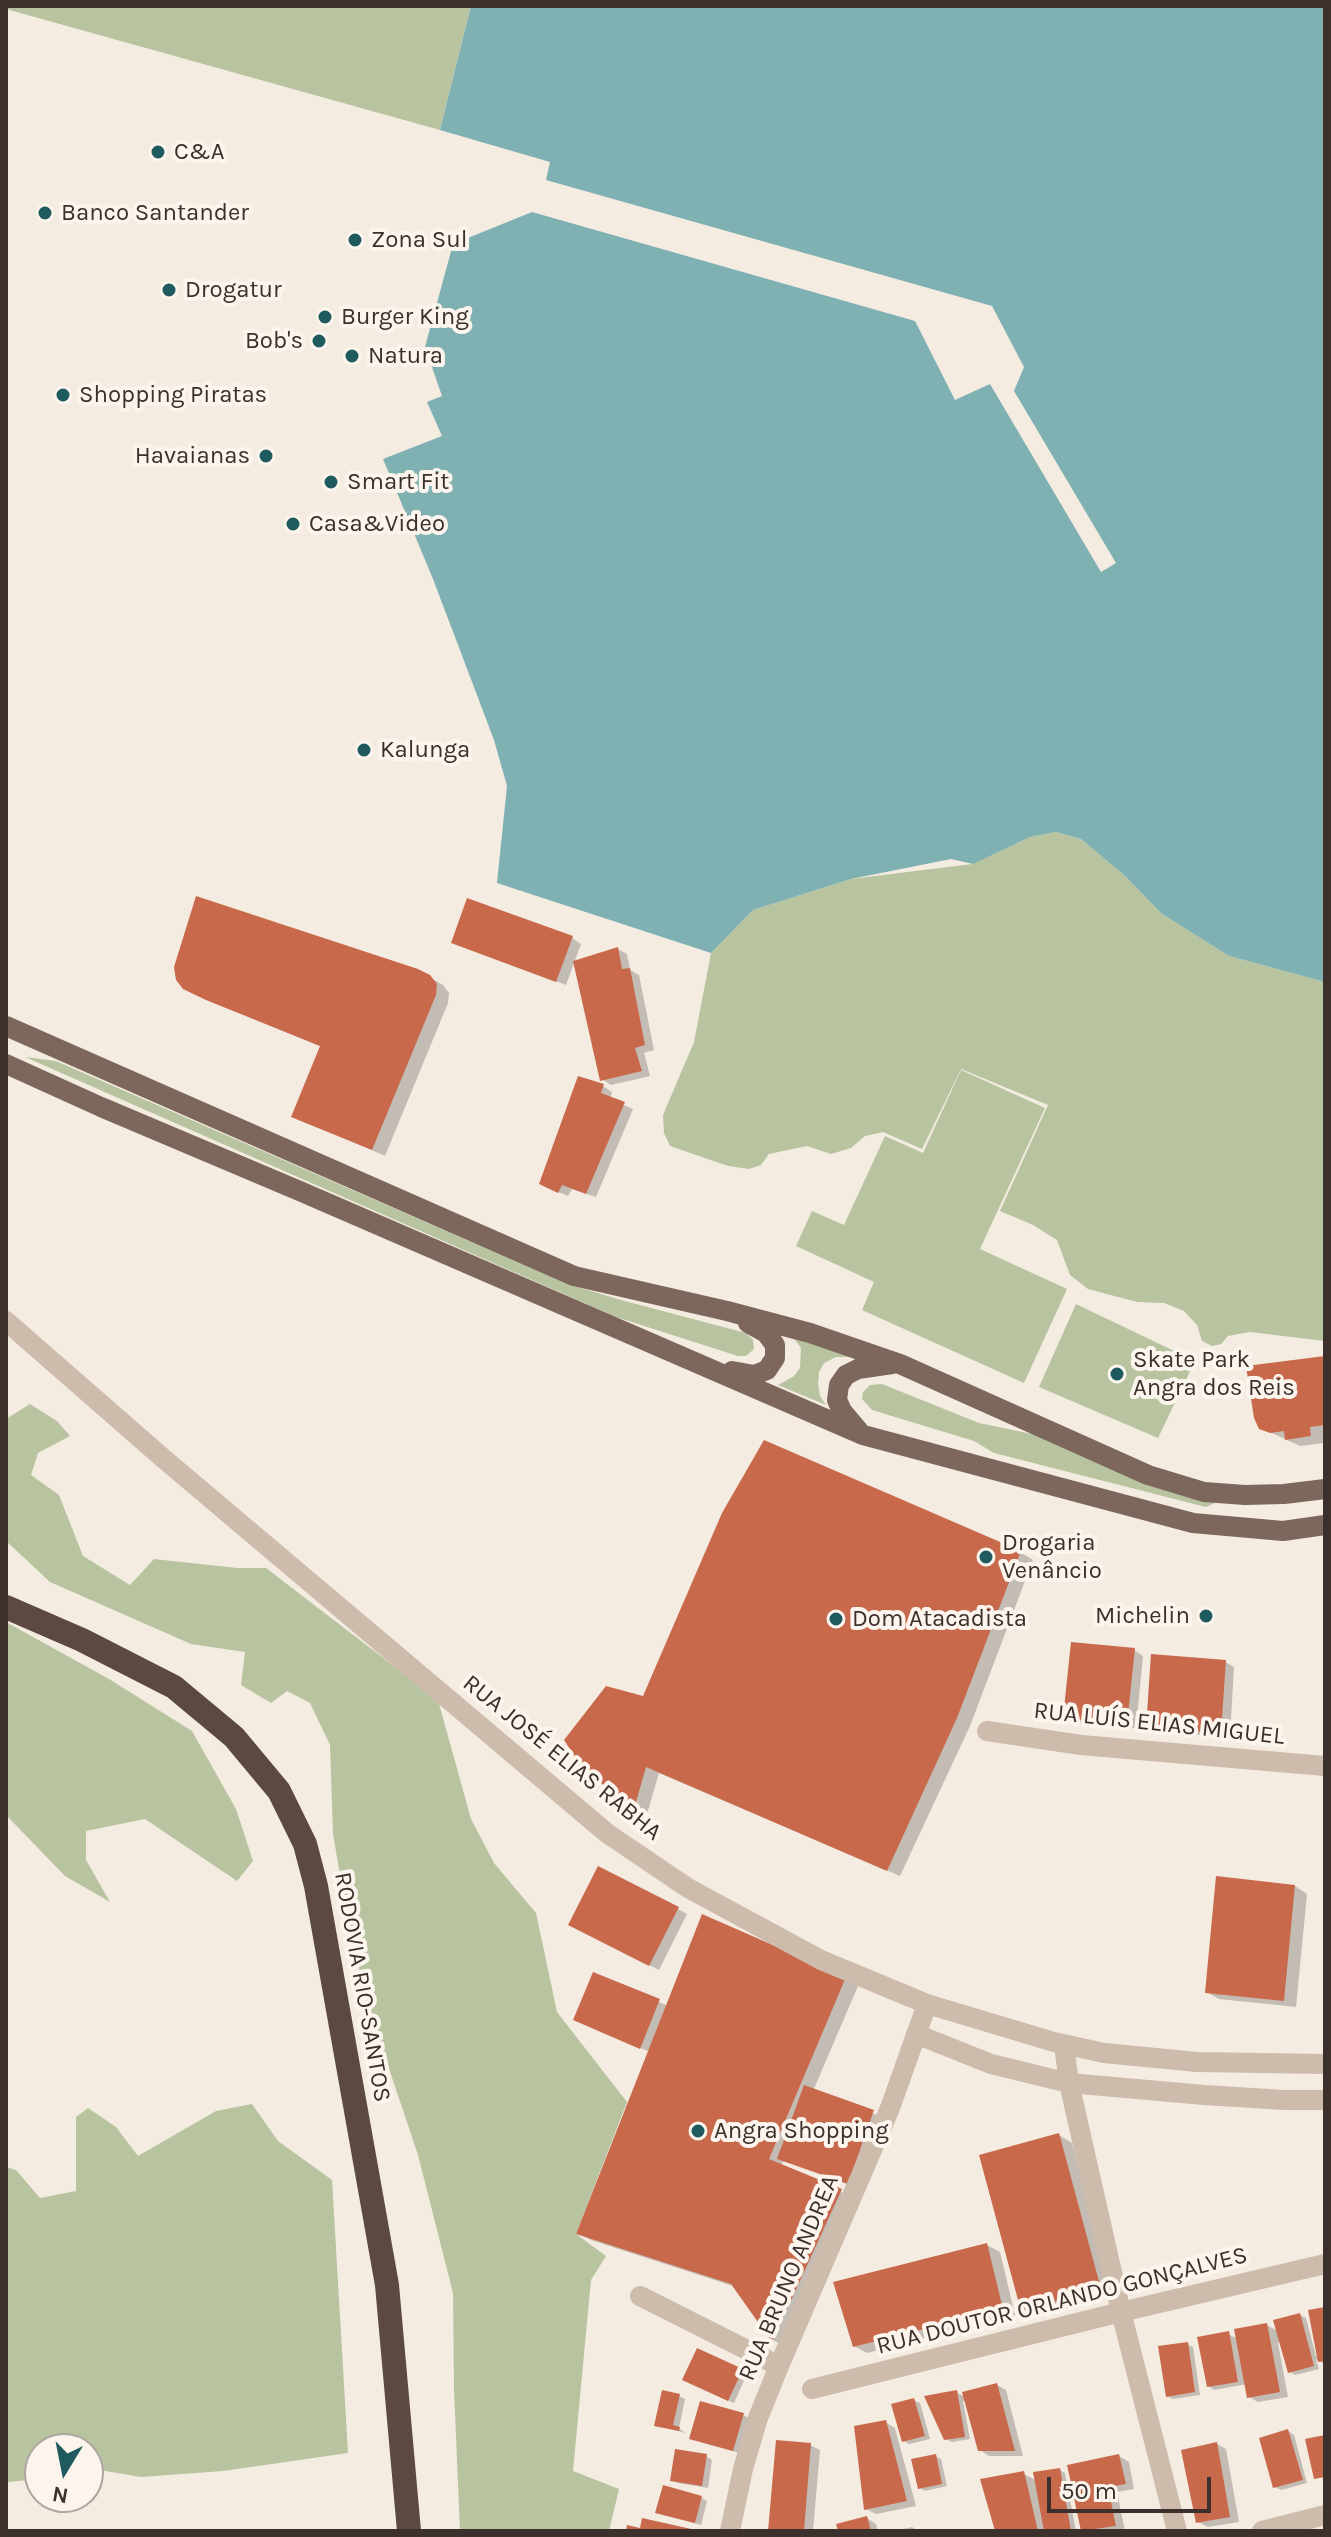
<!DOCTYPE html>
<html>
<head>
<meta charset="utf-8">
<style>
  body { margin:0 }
  #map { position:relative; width:1331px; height:2537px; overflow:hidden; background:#f4ebe1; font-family:Karla,sans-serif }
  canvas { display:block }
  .frame { position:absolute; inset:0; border:8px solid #3b302b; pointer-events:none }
  .north { position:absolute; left:24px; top:2433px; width:80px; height:80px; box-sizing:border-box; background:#fbf5ee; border:2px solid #aea6a0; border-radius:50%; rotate:190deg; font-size:22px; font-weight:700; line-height:32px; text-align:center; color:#3b302b }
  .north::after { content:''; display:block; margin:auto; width:28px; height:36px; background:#1f5a5e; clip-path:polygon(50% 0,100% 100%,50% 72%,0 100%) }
  .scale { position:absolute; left:1047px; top:2477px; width:164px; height:36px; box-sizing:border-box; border:4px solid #3b302b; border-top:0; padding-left:10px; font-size:24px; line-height:28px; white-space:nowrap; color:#3b302b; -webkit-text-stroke:6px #fbf5ee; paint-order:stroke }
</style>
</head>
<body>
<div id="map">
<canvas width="1331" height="2537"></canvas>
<div class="frame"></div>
<div class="north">N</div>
<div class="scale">50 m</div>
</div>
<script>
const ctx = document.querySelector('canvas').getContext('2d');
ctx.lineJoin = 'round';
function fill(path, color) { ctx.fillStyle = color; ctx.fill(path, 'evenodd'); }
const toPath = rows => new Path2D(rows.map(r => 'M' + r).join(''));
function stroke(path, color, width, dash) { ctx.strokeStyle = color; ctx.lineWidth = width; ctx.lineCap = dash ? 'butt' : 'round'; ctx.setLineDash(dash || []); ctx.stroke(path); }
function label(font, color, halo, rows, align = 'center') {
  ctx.font = font + ' Karla,sans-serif'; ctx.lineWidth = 8; ctx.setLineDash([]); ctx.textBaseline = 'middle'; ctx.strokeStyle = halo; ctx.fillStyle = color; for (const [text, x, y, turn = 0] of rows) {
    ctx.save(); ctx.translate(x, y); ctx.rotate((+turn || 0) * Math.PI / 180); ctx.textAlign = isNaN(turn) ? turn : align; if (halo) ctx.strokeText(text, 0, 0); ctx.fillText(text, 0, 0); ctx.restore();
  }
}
fill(toPath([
  [6,6,471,6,440,130,6,9],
  [1056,832,1081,839,1124,875,1162,914,1229,956,1325,982,1325,1341,1250,1332,1228,1336,1221,1344,1212,1346,1202,1341,1197,1325,1184,1311,1164,1303,1137,1302,1088,1289,1070,1275,1057,1240,1033,1225,1000,1211,1048,1105,961,1069,922,1149,883,1132,865,1136,851,1148,831,1154,807,1146,769,1154,761,1165,749,1169,728,1166,670,1146,664,1133,663,1115,694,1042,711,953,753,910,851,879,972,864,1030,837],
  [25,1057,56,1061,568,1284,621,1300,746,1333,753,1340,754,1349,746,1356,738,1356,616,1317],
  [961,1070,1045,1108,980,1249,1067,1289,1024,1383,862,1310,874,1282,796,1246,812,1211,844,1225,885,1136,923,1153],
  [1076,1304,1195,1361,1158,1438,1039,1387],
  [793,1337,849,1357,836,1357,824,1363,819,1372,818,1384,820,1396,826,1405,778,1385,794,1376,800,1368,801,1348],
  [882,1384,979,1423,1032,1434,1217,1502,1206,1507,994,1453,974,1441,872,1410,862,1399,863,1392,870,1385],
  [30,1404,57,1421,70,1436,38,1453,31,1475,59,1495,83,1556,130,1585,154,1559,237,1568,266,1568,438,1700,471,1819,494,1863,536,1913,557,2012,627,2102,576,2234,606,2256,591,2280,573,2471,619,2489,609,2531,460,2531,454,2390,453,2293,418,2155,367,2003,348,1921,333,1834,330,1745,310,1703,287,1691,271,1703,241,1685,245,1652,191,1644,50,1582,6,1541,6,1419],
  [6,1622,109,1679,192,1731,236,1809,253,1861,237,1881,145,1819,86,1831,86,1860,110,1902,65,1876,6,1815],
  [252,2104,278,2141,332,2180,348,2453,223,2471,141,2477,88,2468,88,2449,40,2449,40,2475,28,2480,9,2482,6,2485,6,2167,16,2170,40,2198,76,2191,76,2117,88,2108,116,2127,138,2156,216,2111]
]), '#b8c4a0');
fill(toPath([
  [471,6,1325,6,1325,982,1229,956,1162,914,1124,875,1081,839,1056,832,1030,837,973,864,951,859,851,879,753,910,711,953,497,883,507,786,494,740,433,579,383,459,442,436,427,402,442,396,425,347,453,244,532,212,915,321,955,400,990,384,1101,572,1116,563,1014,391,1024,367,992,306,546,180,550,162,440,130]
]), '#7fb0b2');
fill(toPath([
  [572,938,581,944,566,985,453,942],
  [618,949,627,954,630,970,639,975,654,1050,644,1053,650,1076,611,1085,602,1079],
  [417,970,443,985,449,993,448,1003,385,1156,294,1116,322,1047,199,996],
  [603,1086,612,1092,610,1099,633,1109,596,1197,572,1189,568,1196,551,1189],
  [1325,1358,1323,1443,1300,1446,1261,1428],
  [1020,1552,1033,1560,970,1726,900,1876,659,1773,647,1814,585,1767,644,1699],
  [1134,1650,1143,1656,1136,1728,1075,1723,1065,1717],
  [1225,1662,1234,1667,1230,1737,1158,1732,1148,1727],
  [1295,1886,1307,1894,1296,2007,1219,1999,1207,1992],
  [678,1909,687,1914,659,1970,579,1930],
  [704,1917,858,1986,813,2091,882,2117,857,2188,784,2160,781,2166,854,2198,785,2347,773,2340,736,2287,591,2240,578,2233,650,2052,585,2025,594,1974,668,2006],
  [1059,2135,1072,2143,1113,2296,1036,2317,1023,2309],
  [987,2245,1000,2252,1015,2315,867,2353,854,2346],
  [1325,2309,1325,2364,1316,2359,1319,2369,1295,2375,1290,2372,1281,2342,1278,2343,1288,2397,1258,2402,1249,2397,1247,2384,1214,2390,1208,2386,1228,2334,1238,2339,1267,2325,1279,2332,1300,2315,1306,2318,1316,2356,1319,2356],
  [1187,2344,1193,2347,1200,2395,1173,2399,1167,2396],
  [742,2371,747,2374,734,2403,690,2383],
  [997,2385,1006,2390,1023,2456,989,2456,980,2450,966,2401,963,2401,970,2439,952,2442,946,2439,956,2392,965,2397],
  [679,2396,685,2399,679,2428,685,2433,656,2425],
  [914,2400,920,2403,930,2439,909,2444,904,2441],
  [743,2415,749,2418,739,2453,698,2441],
  [885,2422,895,2428,916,2506,876,2514,866,2509],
  [1288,2431,1294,2435,1307,2483,1281,2490,1275,2487],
  [1217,2444,1226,2449,1239,2522,1208,2527,1198,2522],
  [810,2445,820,2450,813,2531,770,2531],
  [706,2456,712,2460,708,2488,678,2483,672,2480],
  [935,2456,941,2459,947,2486,925,2491,920,2488],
  [1119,2456,1129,2462,1134,2489,1117,2492,1125,2531,1083,2531,1069,2466],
  [1060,2470,1065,2473,1076,2531,998,2531,1024,2474,1037,2481],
  [702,2498,707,2501,701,2525,664,2515],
  [867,2518,876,2524,878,2531,840,2531],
  [912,2527,918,2531,894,2531]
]), '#0003');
fill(toPath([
  [196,896,418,969,430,975,437,984,436,995,372,1150,291,1117,320,1046,206,1000,183,989,176,980,174,967],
  [467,898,573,936,556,982,451,943],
  [618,947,622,969,630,968,645,1045,635,1048,642,1071,600,1081,573,961],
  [578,1076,604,1084,601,1093,625,1102,586,1194,562,1185,558,1193,539,1184],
  [1325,1356,1325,1425,1310,1427,1311,1436,1285,1440,1284,1431,1270,1433,1259,1429,1254,1418,1246,1366],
  [764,1440,1021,1551,957,1718,887,1871,646,1767,634,1809,583,1769,564,1740,606,1686,643,1696,722,1513],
  [1071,1642,1135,1648,1127,1724,1063,1718],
  [1151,1654,1226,1660,1221,1733,1146,1728],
  [598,1866,679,1907,649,1966,568,1925],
  [1216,1876,1295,1885,1284,2001,1205,1993],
  [702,1914,846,1977,769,2159,842,2189,772,2342,731,2284,576,2234],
  [593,1972,660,1999,640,2049,573,2020],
  [804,2085,874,2110,848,2184,777,2159],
  [1059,2133,1101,2289,1021,2311,979,2155],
  [987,2243,1003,2309,853,2347,833,2282],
  [1325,2307,1325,2361,1318,2362,1308,2310],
  [1300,2313,1314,2366,1288,2373,1273,2320],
  [1267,2323,1280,2392,1247,2398,1234,2329],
  [1229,2331,1238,2382,1207,2387,1197,2337],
  [1188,2342,1195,2392,1166,2397,1158,2346],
  [697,2348,743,2369,728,2401,682,2380],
  [997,2383,1015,2451,978,2451,962,2392],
  [662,2390,680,2394,673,2425,680,2427,679,2431,654,2426],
  [957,2390,965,2437,944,2440,924,2396],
  [914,2398,925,2436,902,2442,891,2404],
  [700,2401,744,2413,733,2451,689,2439],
  [886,2420,907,2501,864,2510,854,2426],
  [1288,2429,1303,2480,1273,2488,1259,2438],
  [1325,2435,1325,2477,1314,2479,1305,2439],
  [776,2440,811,2443,804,2531,768,2531],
  [1217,2442,1230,2517,1196,2523,1181,2450],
  [675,2449,707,2454,702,2486,670,2481],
  [936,2454,942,2484,918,2489,911,2459],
  [1119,2454,1126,2484,1108,2487,1116,2526,1081,2531,1067,2465],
  [1060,2468,1071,2531,1044,2531,1033,2472],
  [1024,2471,1038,2531,995,2531,980,2479],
  [663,2485,702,2496,695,2523,655,2513],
  [867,2516,871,2531,838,2531,836,2524],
  [642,2518,696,2530,696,2531,626,2531,627,2525,640,2528]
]), '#c8694b');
stroke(toPath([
  [6,1321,164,1459,608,1834,688,1888,821,1960,927,2004,1054,2042,1104,2053,1197,2062,1325,2064],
  [987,1731,1081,1745,1325,1766],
  [916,2034,991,2064,1069,2083,1204,2095,1285,2100,1325,2100],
  [1064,2045,1069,2083,1121,2312,1177,2531],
  [640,2296,779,2366],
  [812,2389,1121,2312,1325,2264],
  [730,2531,743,2469,758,2418,779,2366,890,2108,927,2004],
  [1262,2531,1325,2515]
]), '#cdbbac', 20);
stroke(toPath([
  [6,1026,574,1276,727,1311,810,1333,900,1364,1148,1475,1204,1492,1245,1495,1284,1494,1325,1489],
  [6,1064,101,1107,302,1192,863,1435,1193,1523,1283,1531,1325,1525],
  [732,1371,754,1375,767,1370,775,1358,775,1345,766,1333,748,1323],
  [858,1430,842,1411,837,1400,839,1385,846,1375,858,1369,892,1364]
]), '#7d675c', 20);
stroke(toPath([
  [6,1607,82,1640,174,1687,234,1737,279,1791,305,1844,316,1886,387,2285,409,2531]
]), '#5c4a42', 24);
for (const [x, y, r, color] of [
  [158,152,8,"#1f5a5e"],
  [45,213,8,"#1f5a5e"],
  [355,240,8,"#1f5a5e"],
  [169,290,8,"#1f5a5e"],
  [325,317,8,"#1f5a5e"],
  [319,341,8,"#1f5a5e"],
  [352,356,8,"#1f5a5e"],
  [63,395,8,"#1f5a5e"],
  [266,456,8,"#1f5a5e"],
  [331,482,8,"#1f5a5e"],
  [293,524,8,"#1f5a5e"],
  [364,750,8,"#1f5a5e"],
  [1117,1374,8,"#1f5a5e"],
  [986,1557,8,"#1f5a5e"],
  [1206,1616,8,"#1f5a5e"],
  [836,1619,8,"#1f5a5e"],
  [698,2131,8,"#1f5a5e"]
]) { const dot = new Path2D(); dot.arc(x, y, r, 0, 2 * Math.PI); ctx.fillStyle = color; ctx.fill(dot); stroke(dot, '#fbf5ee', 3); }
label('24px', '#3b302b', '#fbf5ee', [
  ["C&A",174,152],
  ["Banco Santander",61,213],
  ["Zona Sul",371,240],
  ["Drogatur",185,290],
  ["Burger King",341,317],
  ["Bob's",303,341,"right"],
  ["Natura",368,356],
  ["Shopping Piratas",79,395],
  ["Havaianas",250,456,"right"],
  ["Smart Fit",347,482],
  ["Casa&Video",309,524],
  ["Kalunga",380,750],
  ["Skate Park",1133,1360],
  ["Angra dos Reis",1133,1388],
  ["Drogaria",1002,1543],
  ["Venâncio",1002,1571],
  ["Michelin",1190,1616,"right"],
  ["Dom Atacadista",852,1619],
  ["Angra Shopping",714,2131]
], 'left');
label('24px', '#3b302b', '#fbf5ee', [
  ["RUA LUÍS ELIAS MIGUEL",1159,1724,6],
  ["RUA JOSÉ ELIAS RABHA",562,1758,39],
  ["RODOVIA RIO-SANTOS",362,1987,80],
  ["RUA BRUNO ANDREA",789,2278,-67],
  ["RUA DOUTOR ORLANDO GONÇALVES",1062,2301,-14]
]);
</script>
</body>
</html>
